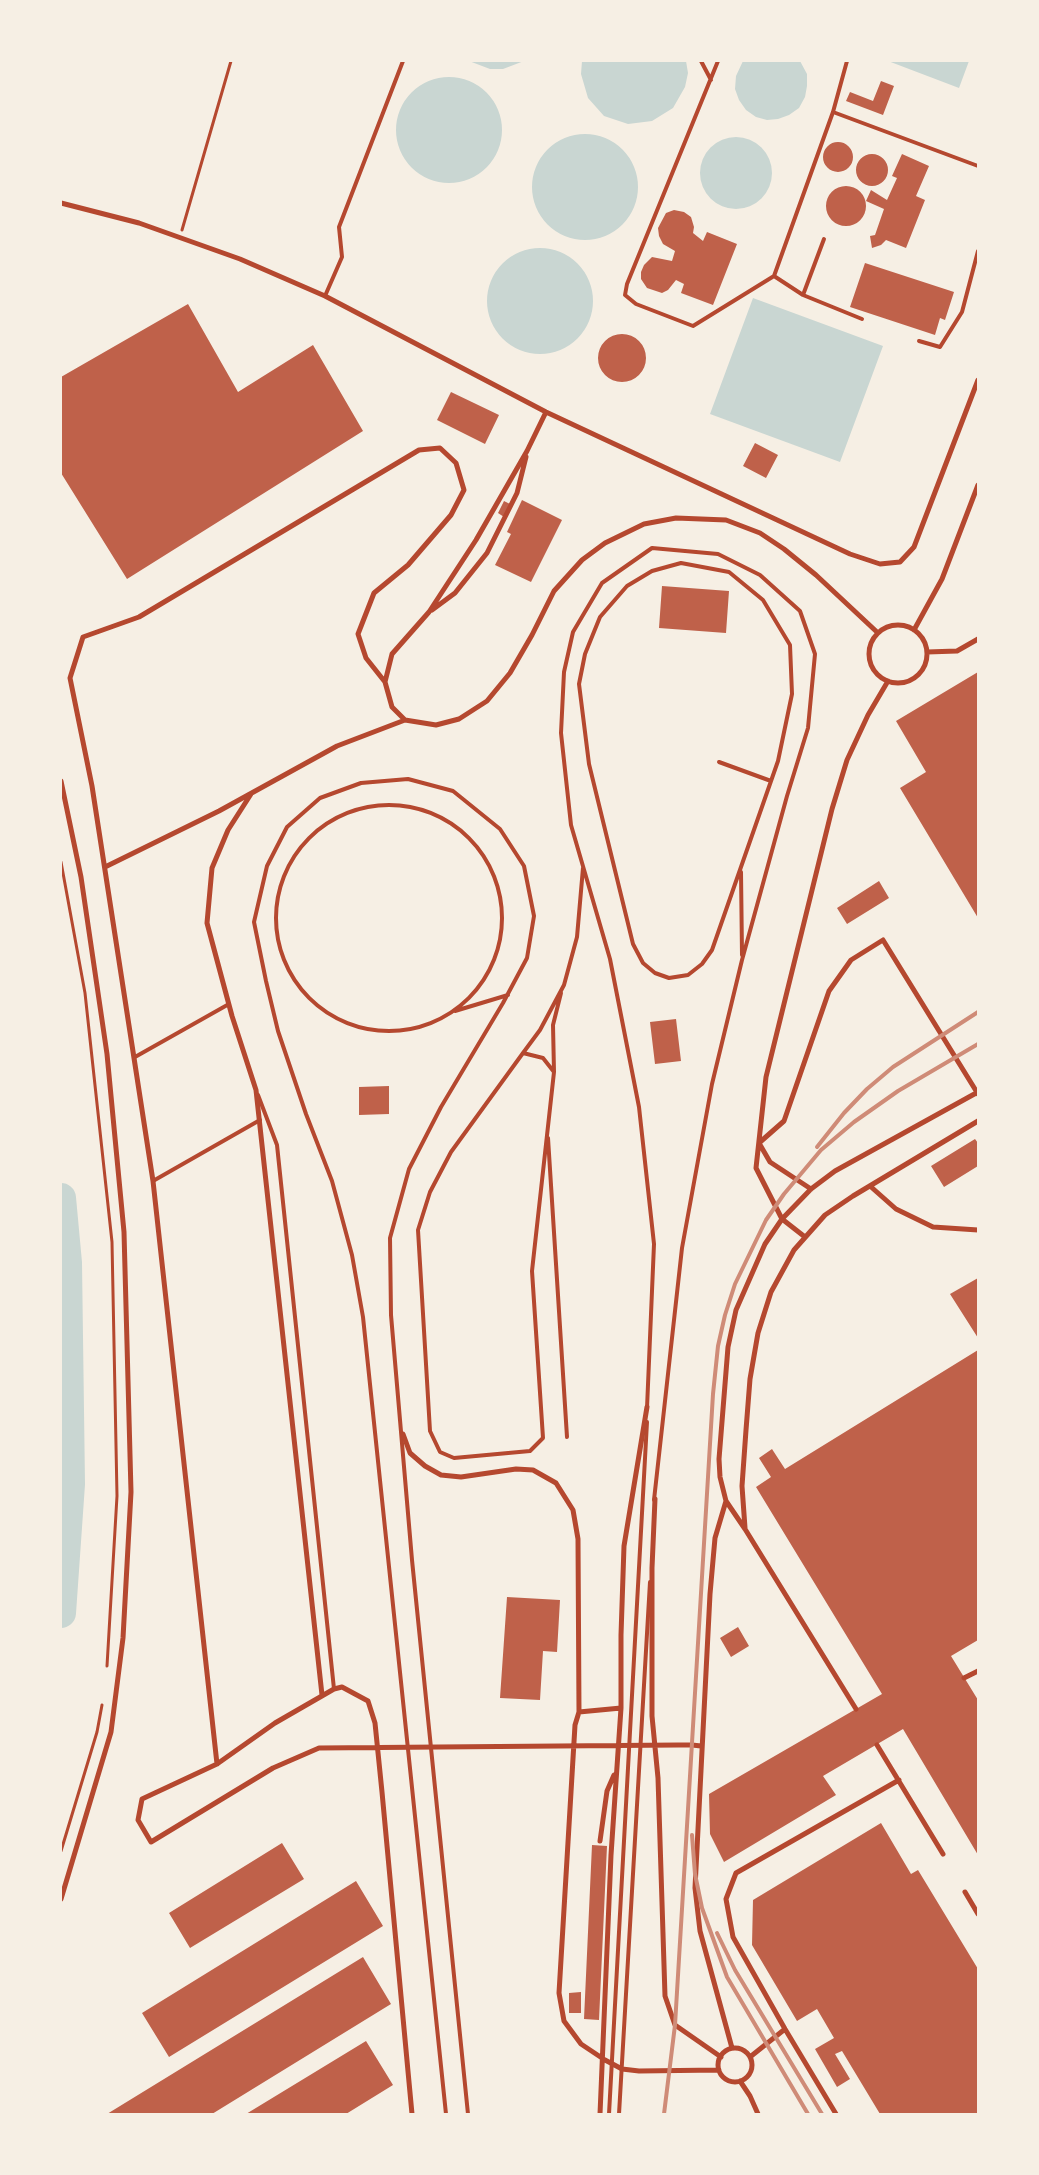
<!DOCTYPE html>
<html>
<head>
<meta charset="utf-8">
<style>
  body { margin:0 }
  #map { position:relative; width:1039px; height:2175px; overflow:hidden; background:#f6efe4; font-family:"Roboto Condensed",sans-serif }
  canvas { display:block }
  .frame { position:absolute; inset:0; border:62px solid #f6efe4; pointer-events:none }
</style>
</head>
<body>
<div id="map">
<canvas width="1039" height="2175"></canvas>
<div class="frame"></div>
</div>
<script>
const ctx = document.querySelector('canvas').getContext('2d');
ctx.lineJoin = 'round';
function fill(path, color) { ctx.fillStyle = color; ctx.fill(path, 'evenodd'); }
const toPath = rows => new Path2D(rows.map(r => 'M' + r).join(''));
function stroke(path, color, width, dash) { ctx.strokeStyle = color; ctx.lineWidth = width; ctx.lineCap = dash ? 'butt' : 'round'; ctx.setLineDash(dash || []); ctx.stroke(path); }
fill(toPath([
  [469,61,524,61,503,69,490,69],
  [582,61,686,61,688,73,685,87,673,108,652,121,628,124,604,116,588,98,581,74],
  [743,61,800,61,807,74,807,86,805,97,799,108,789,115,778,119,767,120,756,117,746,110,739,100,735,89,736,76],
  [888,61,969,61,959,88],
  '396 130a53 53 0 1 1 106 0a53 53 0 1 1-106 0Z',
  '532 187a53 53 0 1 1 106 0a53 53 0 1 1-106 0Z',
  '700 173a36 36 0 1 1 72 0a36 36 0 1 1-72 0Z',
  '487 301a53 53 0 1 1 106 0a53 53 0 1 1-106 0Z',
  [753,298,883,346,840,462,710,414]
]), '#c9d6d2');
stroke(toPath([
  [61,1198,67,1263,70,1484,61,1613]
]), '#c9d6d2', 30);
fill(toPath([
  [881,81,894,86,883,115,846,101,850,92,873,101],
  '823 157a15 15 0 1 1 30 0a15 15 0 1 1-30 0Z',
  [902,154,929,166,916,196,925,200,906,248,886,240,881,245,872,248,870,236,875,235,884,209,866,201,871,190,887,200,897,178,892,176],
  '856 170a16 16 0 1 1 32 0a16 16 0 1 1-32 0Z',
  '826 206a20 20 0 1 1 40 0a20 20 0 1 1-40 0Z',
  [674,210,684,212,691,217,694,227,693,233,703,241,707,232,737,244,713,305,681,293,684,284,676,280,668,290,662,293,647,288,641,279,641,272,644,265,652,257,672,261,675,251,663,244,659,236,658,228,666,213],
  [865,263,954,292,945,320,940,318,935,335,850,307],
  [188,304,238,392,313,345,363,431,127,579,61,473,61,377],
  '598 358a24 24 0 1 1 48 0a24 24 0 1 1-48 0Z',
  [451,392,499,415,485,444,437,420],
  [755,443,778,455,766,478,743,466],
  [522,500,562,520,531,582,495,565,511,534,507,532],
  [504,501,510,504,504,517,498,513],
  [662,586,729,591,726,633,659,628],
  [978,672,978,918,900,788,926,772,896,721],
  [879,881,889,898,847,924,837,908],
  [676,1019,681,1061,655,1064,650,1022],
  [389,1086,389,1114,359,1115,359,1087],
  [975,1139,978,1143,978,1166,944,1187,931,1166],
  [978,1278,978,1338,950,1294],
  [978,1350,978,1640,951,1656,978,1700,978,1855,903,1729,823,1776,836,1795,724,1862,710,1834,709,1794,882,1694,756,1487,771,1477,759,1458,772,1449,785,1469],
  [507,1597,560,1600,557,1652,543,1651,540,1700,500,1698],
  [738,1627,749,1646,731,1657,720,1638],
  [881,1823,911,1874,918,1870,978,1969,978,2114,880,2114,842,2051,835,2054,850,2079,837,2087,815,2049,834,2038,817,2009,797,2021,752,1945,753,1900],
  [282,1843,304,1879,190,1948,169,1913],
  [592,1845,607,1846,599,2020,584,2019],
  [356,1881,383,1926,169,2057,142,2013],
  [363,1957,391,2004,212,2114,107,2114],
  [581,1992,581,2013,569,2013,569,1993],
  [366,2041,393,2085,346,2114,246,2114]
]), '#bf614a');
stroke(toPath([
  [182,230,231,61],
  [61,862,85,993,112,1242,117,1496,107,1666],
  [61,1851,97,1732,102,1705]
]), '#b5482f', 3);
stroke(toPath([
  [701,61,711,80],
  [718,61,627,284,625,295,636,304,693,326,774,276,833,112,847,61],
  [833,112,978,166],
  [774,276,803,295,862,319],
  [803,295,824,239],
  [325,296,342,257,339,227,403,61],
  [919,341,940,347,962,312,978,251],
  [681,563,729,572,763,600,790,645,792,694,778,761,712,950,702,964,688,975,669,978,655,973,643,963,633,944,589,764,579,684,585,654,600,617,627,586,652,571,681,563],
  [719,762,771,781],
  '276 918a113 113 0 1 1 226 0a113 113 0 1 1-226 0Z',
  [741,872,742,955],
  [455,1011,508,995],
  [523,1053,543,1058,554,1072,532,1271,543,1438,530,1451,454,1458,440,1452,430,1431,418,1230,430,1192,451,1152,523,1053,540,1030,564,985,577,937,583,868],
  [135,1057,229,1004],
  [554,1072,553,1025,561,993],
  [258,1095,277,1145,334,1689],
  [548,1138,567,1437],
  [153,1181,260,1120],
  [647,1408,654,1244,639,1107,610,959,571,825,561,733,564,672,573,632,602,583,652,548,718,554,760,575,800,611,815,654,808,728,787,796,742,960,712,1084,682,1248,654,1500],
  [446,2114,363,1317,352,1255,332,1181,306,1114,278,1031,266,981,254,922,267,866,287,827,320,798,361,783,408,779,453,791,500,829,524,866,534,916,527,958,503,1003,441,1107,409,1169,390,1238,391,1315,412,1560,468,2114],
  [609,2114,647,1422],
  [619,2114,650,1582]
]), '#b5482f', 4);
stroke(toPath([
  [61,203,139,223,240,259,325,296,546,412,850,554,880,564,900,562,914,547,978,380],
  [546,412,527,451,476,540,429,612,392,654,385,682,392,707,405,720,436,725,459,719,487,701,510,673,532,635,554,591,582,560,605,543,644,524,676,518,726,520,760,533,784,549,816,575,878,633],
  [432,610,455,593,487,553,517,493,526,457],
  '869 654a29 29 0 1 1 58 0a29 29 0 1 1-58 0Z',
  [914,630,942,579,978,485],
  [927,652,957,651,978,639],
  [61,781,81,877,107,1054,124,1232,131,1492,123,1638,111,1732,61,1899],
  [251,794,228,830,212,868,207,923,232,1016,256,1090,322,1695],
  [105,867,219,811,337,746,405,720],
  [870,1186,896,1209,933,1227,978,1230],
  [811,1189,770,1162,759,1143,784,1121,829,991,851,960,883,940,978,1094],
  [805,1237,782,1219,756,1168,766,1077,832,809,847,760,868,715,888,681],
  [403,1434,410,1453,425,1466,441,1475,461,1477,516,1469,533,1470,556,1483,573,1510,578,1539,579,1712],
  [655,1499,652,1568,652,1716,658,1778,665,1996,675,2025,721,2057],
  [726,1501,715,1538,710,1594,695,1888,700,1931,732,2048],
  [745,1528,742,1486,746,1430,750,1379,758,1333,771,1292,794,1250,825,1215,853,1196,978,1121],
  [964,1678,978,1671],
  [621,1708,579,1712,575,1725,559,1993,564,2021,581,2044,605,2060,622,2069,639,2071,719,2070],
  [856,1709,745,1529,726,1501,720,1477,719,1459,728,1347,736,1310,765,1244,782,1219,811,1189,835,1171,978,1092],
  [877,1745,943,1854],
  [217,1764,153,1181,92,786,70,678,83,637,139,617,419,450,440,448,456,463,464,490,451,515,408,565,374,593,358,634,366,658,385,682],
  [600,1841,607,1791,614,1775],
  [965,1892,978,1914],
  '718 2065a17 17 0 1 1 34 0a17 17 0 1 1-34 0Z',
  [750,2057,785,2029],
  [740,2081,750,2096,758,2114],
  [412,2114,409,2082,382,1792,375,1723,368,1701,342,1687,334,1689,275,1723,217,1764,142,1799,138,1820,151,1842,273,1768,319,1748,678,1745,692,1745,701,1746],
  [600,2114,611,1855,621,1708,621,1635,624,1546,647,1407],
  [836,2114,785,2029,733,1937,726,1899,736,1873,899,1780]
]), '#b5482f', 5);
stroke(toPath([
  [817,1147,844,1113,867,1089,893,1067,978,1012],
  [692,1835,695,1874,702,1908,727,1977,808,2114],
  [717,1933,735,1970,822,2114],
  [664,2114,675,2025,713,1394,718,1346,725,1315,735,1284,766,1220,784,1194,821,1150,854,1122,898,1091,978,1044]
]), '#cf8b77', 4);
</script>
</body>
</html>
